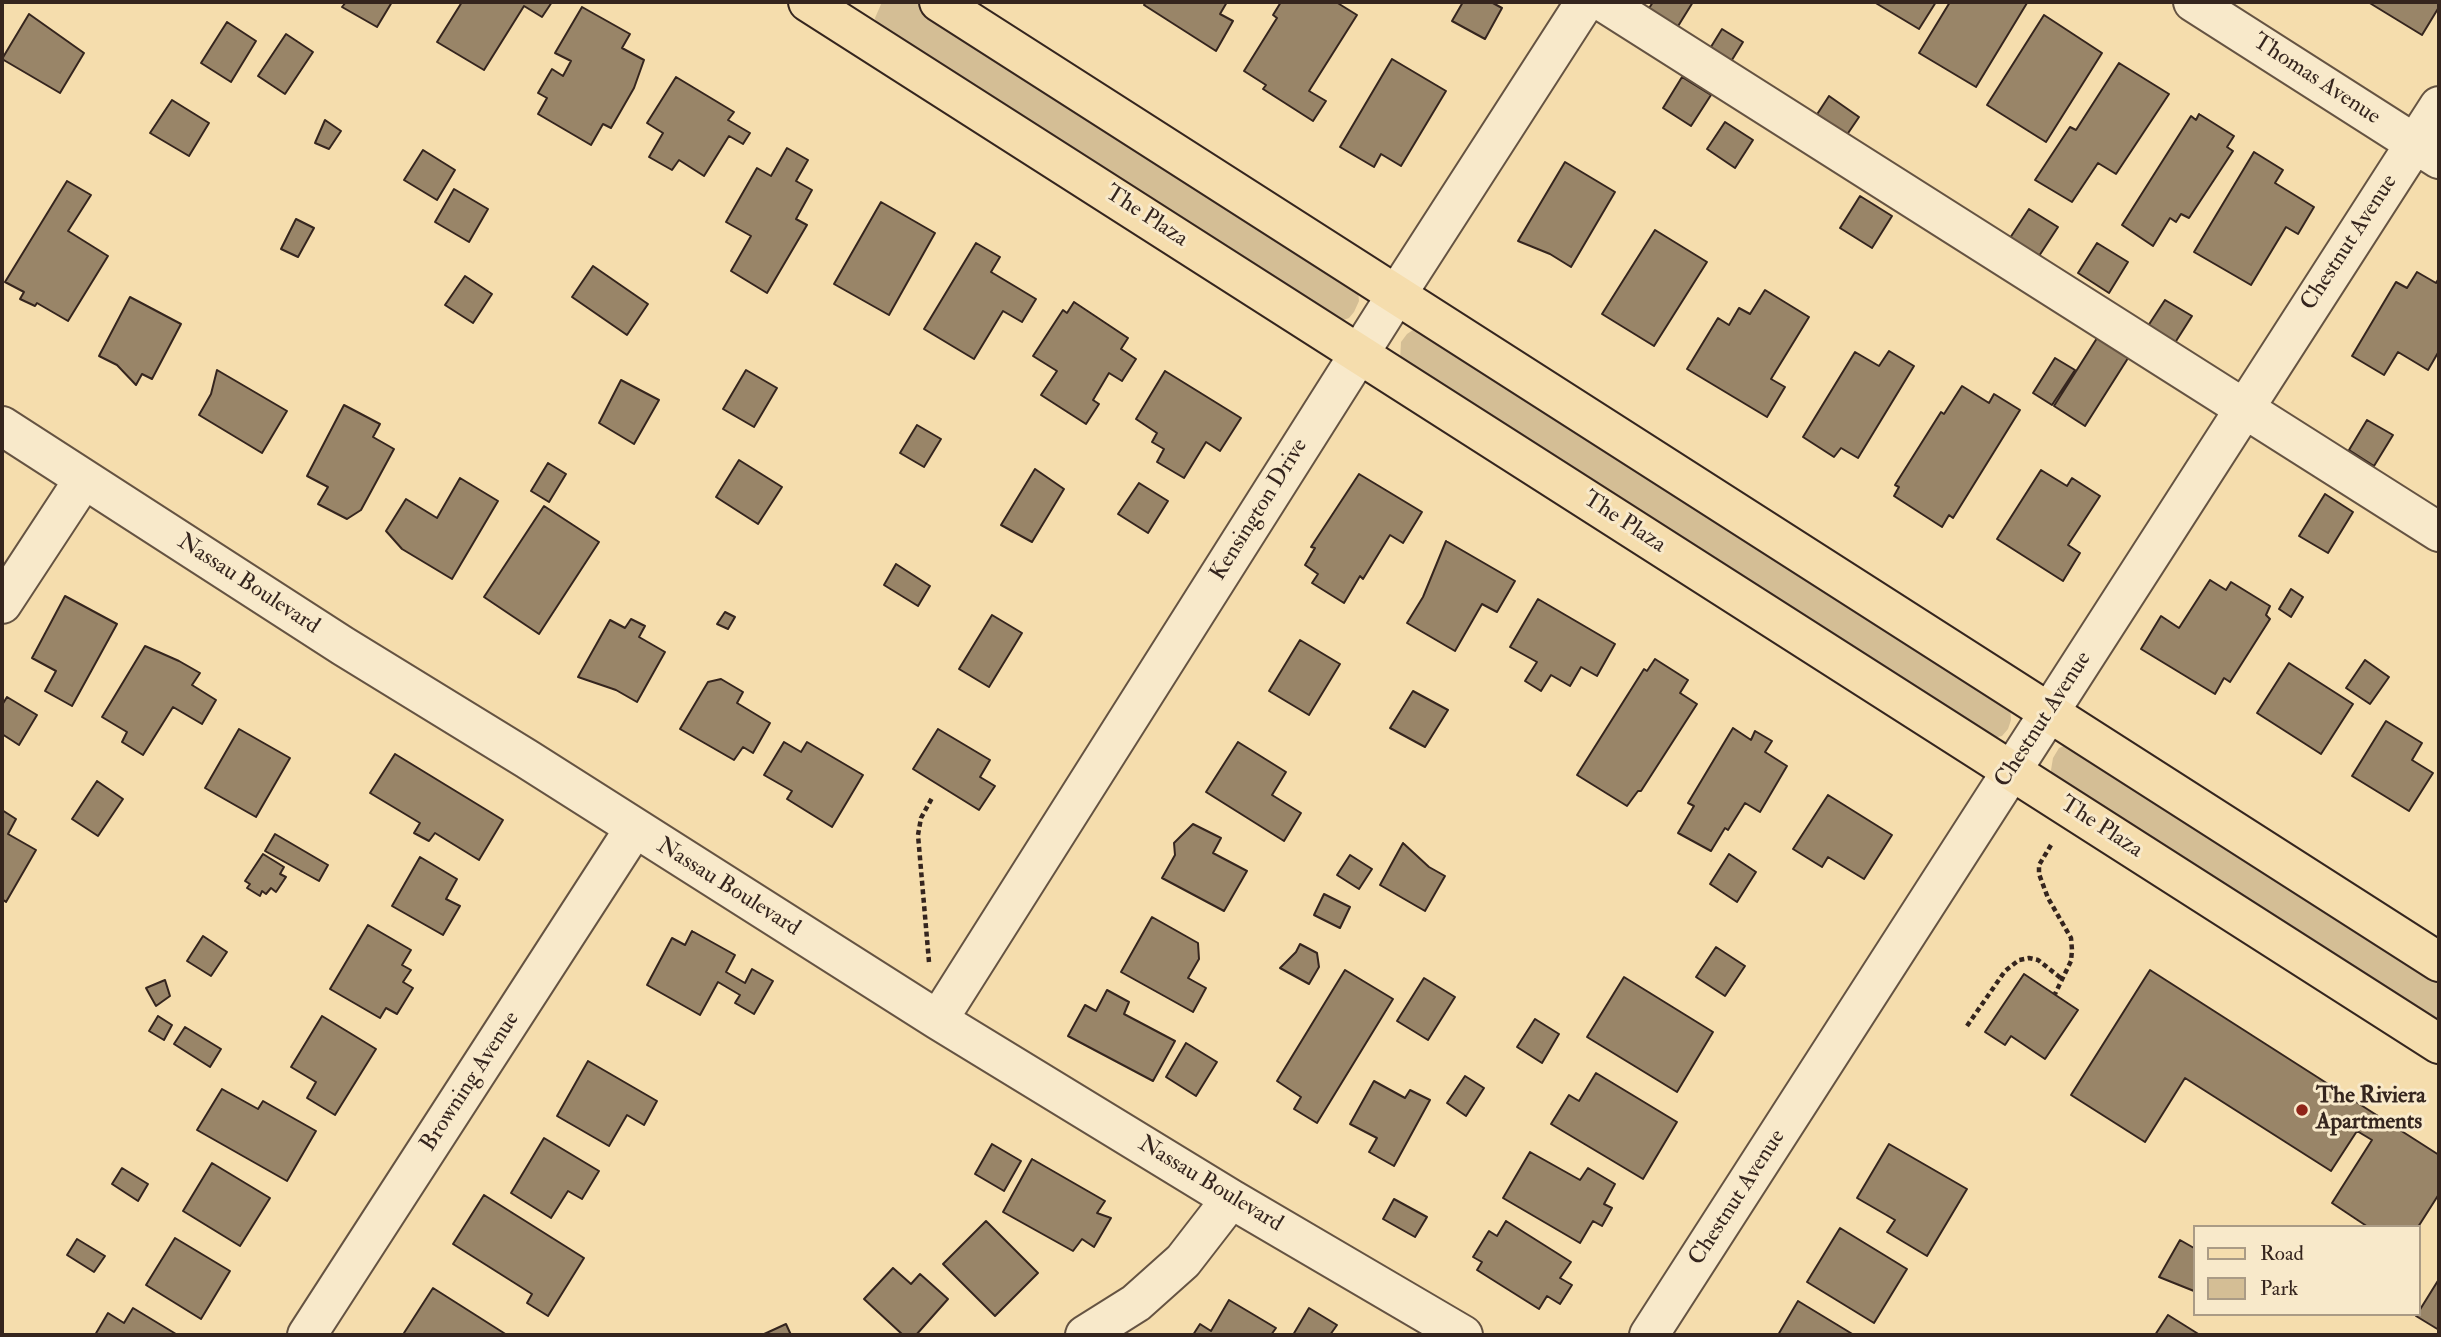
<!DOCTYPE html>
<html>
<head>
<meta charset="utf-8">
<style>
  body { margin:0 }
  #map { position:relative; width:2441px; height:1337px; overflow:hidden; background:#f5ddad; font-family:"IM FELL Double Pica",serif }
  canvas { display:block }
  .frame { position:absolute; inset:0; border:4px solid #35251e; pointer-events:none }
  .legend { position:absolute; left:2193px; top:1225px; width:228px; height:91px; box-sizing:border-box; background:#f8e9ca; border:2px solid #aa9b85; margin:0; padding:9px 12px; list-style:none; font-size:21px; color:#35251e }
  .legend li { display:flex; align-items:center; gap:14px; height:35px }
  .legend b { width:35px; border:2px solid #aa9b85 }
</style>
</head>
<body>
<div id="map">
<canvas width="2441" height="1337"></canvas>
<div class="frame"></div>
<ul class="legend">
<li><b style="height:9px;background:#f5ddad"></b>Road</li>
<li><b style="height:19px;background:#d4be95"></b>Park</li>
</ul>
</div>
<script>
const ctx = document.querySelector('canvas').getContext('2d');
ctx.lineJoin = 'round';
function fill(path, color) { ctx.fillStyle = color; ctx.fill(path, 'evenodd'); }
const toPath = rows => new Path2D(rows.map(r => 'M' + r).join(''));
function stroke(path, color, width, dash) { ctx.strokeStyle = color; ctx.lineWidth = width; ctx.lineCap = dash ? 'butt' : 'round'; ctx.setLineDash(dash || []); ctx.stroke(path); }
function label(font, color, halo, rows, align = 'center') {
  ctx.font = font + ' "IM FELL Double Pica",serif'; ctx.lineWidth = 6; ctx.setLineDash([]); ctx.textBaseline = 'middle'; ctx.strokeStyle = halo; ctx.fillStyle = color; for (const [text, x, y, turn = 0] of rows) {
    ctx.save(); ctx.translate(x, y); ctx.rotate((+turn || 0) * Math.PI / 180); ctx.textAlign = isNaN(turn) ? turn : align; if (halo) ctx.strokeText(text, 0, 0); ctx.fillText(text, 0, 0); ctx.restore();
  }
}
fill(toPath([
  [882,2,916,2,1350,279,1358,291,1359,301,1354,312,1349,318,1341,321,876,25,875,18],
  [1424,329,2010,705,2011,720,2008,729,2002,736,1989,739,1400,361,1401,342,1407,334,1413,330],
  [2071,743,2439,975,2439,1028,2053,780,2051,770,2053,758,2059,748]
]), '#d4be95');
const building = toPath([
  [346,2,392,2,377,27,342,7,346,2],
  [462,2,552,2,542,17,524,6,484,70,437,42,462,2],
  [1146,2,1227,2,1220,14,1233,21,1216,51,1144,5,1146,2],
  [1281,2,1336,2,1357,15,1309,91,1326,101,1313,121,1263,89,1266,85,1244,71,1277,18,1273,15,1281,2],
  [1463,2,1491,2,1502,8,1485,39,1452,21,1463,2],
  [1653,2,1693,2,1675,31,1646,13,1653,2],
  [1874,2,1936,2,1919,29,1874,2],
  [1950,2,2027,3,1976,87,1919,53,1950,2],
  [2368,2,2439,2,2439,7,2422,35,2368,2],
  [582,7,630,34,622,48,644,60,634,88,611,128,603,124,591,145,538,114,547,98,538,93,552,69,563,76,571,61,555,53,582,7],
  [29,14,84,53,60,93,2,59,29,14],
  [2044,15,2102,53,2046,142,1987,105,2044,15],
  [227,22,256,41,231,82,201,63,227,22],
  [1722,29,1743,42,1727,68,1706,55,1722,29],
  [286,34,313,52,285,94,258,76,286,34],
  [1392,59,1446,91,1401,166,1381,154,1374,167,1340,147,1392,59],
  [2119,63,2169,94,2116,174,2098,163,2072,202,2035,180,2070,127,2076,130,2119,63],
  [676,77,734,112,728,120,750,133,743,144,729,136,704,176,679,160,672,170,649,157,663,133,647,123,676,77],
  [1682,77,1711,95,1691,126,1663,108,1682,77],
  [1829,96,1859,117,1842,142,1812,122,1829,96],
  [172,100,209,123,189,156,150,133,172,100],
  [2199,114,2234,136,2227,147,2233,151,2189,218,2181,214,2176,222,2170,218,2153,246,2122,225,2191,116,2196,120,2199,114],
  [325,120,341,131,329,149,315,143,325,120],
  [1725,122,1753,140,1735,168,1707,149,1725,122],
  [787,148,808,160,796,181,812,190,796,219,807,225,767,293,731,271,751,236,726,222,757,168,771,176,787,148],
  [423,150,455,170,437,200,404,180,423,150],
  [2254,152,2283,170,2275,183,2314,207,2298,234,2286,227,2251,285,2194,252,2254,152],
  [1565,162,1615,192,1571,267,1550,254,1518,241,1565,162],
  [67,181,91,195,68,231,108,256,68,321,37,303,35,306,20,299,24,292,5,282,67,181],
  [454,189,488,209,469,242,435,222,454,189],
  [1860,196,1892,216,1872,248,1840,228,1860,196],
  [881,202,935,233,889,315,834,284,881,202],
  [2029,209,2058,227,2039,256,2010,238,2029,209],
  [296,219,314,228,298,257,281,249,296,219],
  [1655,230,1707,262,1654,346,1602,314,1655,230],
  [976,243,1000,257,991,272,1036,299,1022,322,1003,311,974,359,924,329,976,243],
  [2097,243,2128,262,2109,293,2078,273,2097,243],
  [593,266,648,304,627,335,572,297,593,266],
  [2417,272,2436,283,2439,278,2439,351,2428,370,2398,352,2384,375,2352,356,2396,282,2407,288,2417,272],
  [465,276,492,294,473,323,445,305,465,276],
  [1765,290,1809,317,1771,379,1785,387,1767,417,1687,369,1718,318,1729,325,1739,308,1750,314,1765,290],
  [130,297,181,324,152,379,142,374,136,385,117,365,99,356,130,297],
  [2165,300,2192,316,2171,349,2144,332,2165,300],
  [1074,302,1128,338,1121,349,1136,359,1122,381,1109,373,1093,400,1099,404,1086,424,1041,395,1057,371,1033,356,1063,310,1067,313,1074,302],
  [2099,335,2130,355,2085,426,2054,406,2099,335],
  [1889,351,1914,366,1858,458,1841,448,1834,457,1803,437,1855,352,1879,366,1889,351],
  [2055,358,2075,370,2052,405,2033,393,2055,358],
  [217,370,287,411,262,453,199,415,211,394,217,370],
  [746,370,777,388,754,427,723,409,746,370],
  [1165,371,1241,418,1220,451,1206,442,1184,478,1157,462,1164,449,1152,442,1157,433,1136,419,1165,371],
  [621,380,659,400,634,444,599,423,621,380],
  [1962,386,1989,403,1994,394,2020,410,1953,518,1949,515,1942,527,1894,496,1899,487,1895,485,1941,412,1944,414,1962,386],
  [344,405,380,424,373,437,394,449,361,510,347,519,318,504,328,487,307,476,344,405],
  [2367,420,2393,435,2374,466,2349,450,2367,420],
  [917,425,941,439,924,467,900,453,917,425],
  [739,460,782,487,758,524,716,497,739,460],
  [548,463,566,474,549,502,531,491,548,463],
  [1035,469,1064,489,1032,542,1001,525,1035,469],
  [2041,470,2067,486,2072,478,2100,496,2068,545,2080,553,2063,581,1997,539,2041,470],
  [1359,474,1422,512,1403,543,1390,535,1363,579,1360,576,1344,603,1312,583,1318,574,1305,565,1315,548,1311,547,1359,474],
  [460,478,498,501,452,579,402,549,386,531,406,499,437,518,460,478],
  [1139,483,1168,501,1148,533,1118,514,1139,483],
  [2325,494,2353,512,2328,553,2299,536,2325,494],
  [544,506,599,542,539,634,484,597,544,506],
  [1446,541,1515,581,1497,612,1482,604,1455,651,1407,623,1423,597,1446,541],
  [896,564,930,586,918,606,884,585,896,564],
  [2210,580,2226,590,2231,582,2270,606,2266,615,2270,619,2230,682,2224,678,2215,694,2141,649,2161,616,2179,628,2210,580],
  [2291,589,2303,597,2291,617,2279,609,2291,589],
  [65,596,117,624,72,706,45,691,56,671,32,658,65,596],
  [1538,599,1615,644,1597,676,1581,667,1570,686,1551,675,1541,691,1525,681,1537,662,1510,647,1538,599],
  [725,612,735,617,728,629,717,624,725,612],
  [992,615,1022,633,989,687,959,669,992,615],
  [631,619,645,626,639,637,665,652,637,702,616,690,578,677,610,620,625,628,631,619],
  [1300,640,1340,664,1309,715,1269,691,1300,640],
  [145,646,179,661,200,673,192,685,216,700,202,724,173,707,143,755,122,742,127,732,102,717,145,646],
  [1655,659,1688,680,1680,693,1697,704,1641,791,1638,791,1627,806,1577,775,1644,669,1647,671,1655,659],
  [2365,660,2389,677,2370,704,2346,688,2365,660],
  [2289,663,2353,704,2321,754,2257,713,2289,663],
  [721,679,743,692,737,703,770,723,753,753,743,747,734,760,680,729,708,682,721,679],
  [1413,691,1448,710,1425,747,1390,728,1413,691],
  [7,697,37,715,19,745,2,734,2,705,7,697],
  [2386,721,2422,743,2412,760,2433,773,2409,811,2352,776,2386,721],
  [1733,728,1751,740,1755,731,1772,741,1765,752,1787,766,1760,812,1745,803,1728,830,1725,828,1711,851,1678,833,1694,806,1688,803,1733,728],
  [239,729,290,758,256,817,205,788,239,729],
  [938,729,990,760,980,777,995,786,979,810,913,769,938,729],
  [784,742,801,752,807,742,863,775,832,827,787,799,792,791,764,775,784,742],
  [1238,742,1286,772,1272,795,1301,813,1284,841,1206,792,1238,742],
  [395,754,503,820,479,860,435,833,429,841,414,833,420,823,370,793,395,754],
  [97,781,123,799,98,836,72,819,97,781],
  [1828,795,1892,835,1864,879,1828,857,1822,867,1793,849,1828,795],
  [2,810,16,819,8,834,36,850,6,902,2,899,2,810],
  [1193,824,1221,838,1213,853,1247,871,1224,911,1162,878,1175,855,1174,843,1193,824],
  [275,834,328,865,319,881,265,851,275,834],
  [1403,843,1429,867,1445,876,1425,911,1380,885,1403,843],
  [263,854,284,867,280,874,286,877,276,892,271,888,266,894,262,891,260,896,247,888,250,884,245,881,263,854],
  [1729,854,1756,872,1737,902,1710,884,1729,854],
  [1350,855,1372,869,1359,889,1337,875,1350,855],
  [420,857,457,879,446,899,460,906,443,935,392,906,420,857],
  [1324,894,1350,907,1340,928,1314,915,1324,894],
  [1152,917,1198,943,1199,959,1188,978,1206,988,1193,1012,1121,972,1152,917],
  [368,925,411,950,402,965,411,970,403,982,413,988,397,1014,386,1008,380,1018,330,989,368,925],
  [692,931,735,955,726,972,745,983,752,969,773,981,754,1014,735,1003,740,995,718,982,700,1015,647,985,672,938,685,945,692,931],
  [203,936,227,952,211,976,187,961,203,936],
  [1300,944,1317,953,1319,967,1309,984,1280,968,1296,952,1300,944],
  [1716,947,1745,966,1725,996,1696,977,1716,947],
  [1345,970,1393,999,1317,1123,1294,1109,1301,1097,1277,1081,1345,970],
  [2150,970,2439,1155,2439,1194,2418,1227,2368,1227,2332,1203,2372,1140,2357,1131,2331,1171,2185,1078,2145,1142,2071,1095,2150,970],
  [2024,974,2078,1010,2045,1059,2011,1036,2005,1045,1985,1032,2024,974],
  [1624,977,1713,1032,1677,1092,1587,1037,1624,977],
  [1424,978,1455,997,1428,1040,1397,1021,1424,978],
  [165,980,170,996,156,1006,146,988,165,980],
  [1107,990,1129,1002,1124,1014,1175,1041,1153,1081,1068,1036,1085,1005,1096,1011,1107,990],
  [158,1016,172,1025,164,1040,149,1031,158,1016],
  [322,1016,376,1049,335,1115,307,1098,316,1082,291,1067,322,1016],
  [1535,1019,1559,1034,1542,1063,1517,1047,1535,1019],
  [185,1027,221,1049,210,1067,174,1044,185,1027],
  [1186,1043,1217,1062,1196,1096,1166,1077,1186,1043],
  [588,1061,657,1101,644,1125,627,1115,609,1146,557,1116,588,1061],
  [1596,1073,1677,1122,1643,1179,1551,1124,1569,1095,1579,1101,1596,1073],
  [1465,1076,1484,1088,1466,1116,1447,1103,1465,1076],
  [1374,1081,1405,1098,1410,1090,1430,1100,1394,1166,1369,1152,1377,1138,1350,1124,1374,1081],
  [222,1089,258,1109,263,1101,316,1131,287,1181,197,1130,222,1089],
  [544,1138,599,1171,582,1199,568,1191,551,1218,511,1193,544,1138],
  [992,1144,1021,1161,1004,1191,975,1174,992,1144],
  [1889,1144,1967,1189,1927,1256,1887,1232,1895,1220,1857,1198,1889,1144],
  [1530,1152,1580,1180,1588,1168,1615,1184,1604,1204,1612,1208,1602,1226,1593,1221,1580,1243,1503,1198,1530,1152],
  [1032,1159,1105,1201,1097,1213,1111,1218,1094,1247,1082,1239,1073,1251,1003,1212,1032,1159],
  [212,1163,270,1198,240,1246,183,1211,212,1163],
  [122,1168,148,1184,138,1201,112,1184,122,1168],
  [484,1195,584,1258,548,1316,527,1303,532,1294,453,1244,484,1195],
  [1394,1199,1427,1217,1415,1237,1383,1219,1394,1199],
  [986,1221,1038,1273,995,1316,943,1264,986,1221],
  [1506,1221,1571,1262,1560,1278,1572,1285,1560,1304,1547,1296,1539,1309,1477,1270,1482,1262,1473,1257,1489,1231,1497,1236,1506,1221],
  [1840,1228,1907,1269,1874,1323,1807,1282,1840,1228],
  [175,1238,230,1271,201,1319,146,1285,175,1238],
  [77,1239,105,1256,94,1272,67,1255,77,1239],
  [2180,1240,2194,1248,2194,1291,2159,1277,2180,1240],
  [893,1268,911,1284,920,1274,948,1299,916,1335,903,1335,864,1299,893,1268],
  [2439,1279,2439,1330,2416,1316,2439,1279],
  [433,1288,507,1335,407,1335,404,1333,433,1288],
  [1229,1300,1276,1328,1271,1335,1193,1335,1200,1324,1211,1331,1229,1300],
  [1798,1301,1854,1335,1778,1335,1798,1301],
  [133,1308,176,1334,176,1335,95,1335,108,1313,124,1323,133,1308],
  [1309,1308,1337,1325,1330,1335,1293,1335,1309,1308],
  [2168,1315,2200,1335,2155,1335,2168,1315],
  [786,1324,791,1335,762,1335,786,1324]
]);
fill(building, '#998568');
stroke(building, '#35251e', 2);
const minor = toPath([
  [1603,2,2439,532],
  [2193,2,2439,159],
  [2,426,343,646,527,759,938,1020,1231,1199,1463,1335],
  [2,604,84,479],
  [938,1020,1397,294,1585,2],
  [307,1335,634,829],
  [1085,1335,1136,1303,1183,1261,1231,1199],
  [1649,1335,2439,106]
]);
const major = toPath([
  [808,2,2439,1044],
  [939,2,2439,962]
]);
stroke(minor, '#655342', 42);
stroke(major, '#35251e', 42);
stroke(toPath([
  [2051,845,2039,865,2039,874,2048,898,2071,938,2072,950,2071,961,2055,994],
  [929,962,918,835,921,818,932,798],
  [1967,1026,2005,971,2019,960,2029,958,2038,960,2062,979]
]), '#35251e', 4.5, [5, 3.5]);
stroke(minor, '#f8e9ca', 38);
stroke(major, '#f5ddad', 38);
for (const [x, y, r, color] of [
  [2302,1110,7,"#8f2418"]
]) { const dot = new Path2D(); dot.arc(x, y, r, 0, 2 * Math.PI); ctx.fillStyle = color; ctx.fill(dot); stroke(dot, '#f8e9ca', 2.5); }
label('23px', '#35251e', '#f8e9ca', [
  ["Thomas Avenue",2316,80,33],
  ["The Plaza",1146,217,33],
  ["Chestnut Avenue",2350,243,-57],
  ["Kensington Drive",1260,510,-58],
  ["The Plaza",1624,523,33],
  ["Nassau Boulevard",248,585,33],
  ["Chestnut Avenue",2044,720,-57],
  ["The Plaza",2101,828,33],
  ["Nassau Boulevard",728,888,32],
  ["Browning Avenue",471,1082,-57],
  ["Nassau Boulevard",1210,1185,31],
  ["Chestnut Avenue",1738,1198,-57]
]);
label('bold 23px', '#35251e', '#f8e9ca', [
  ["The Riviera",2316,1097],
  ["Apartments",2316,1123]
], 'left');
</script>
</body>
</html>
